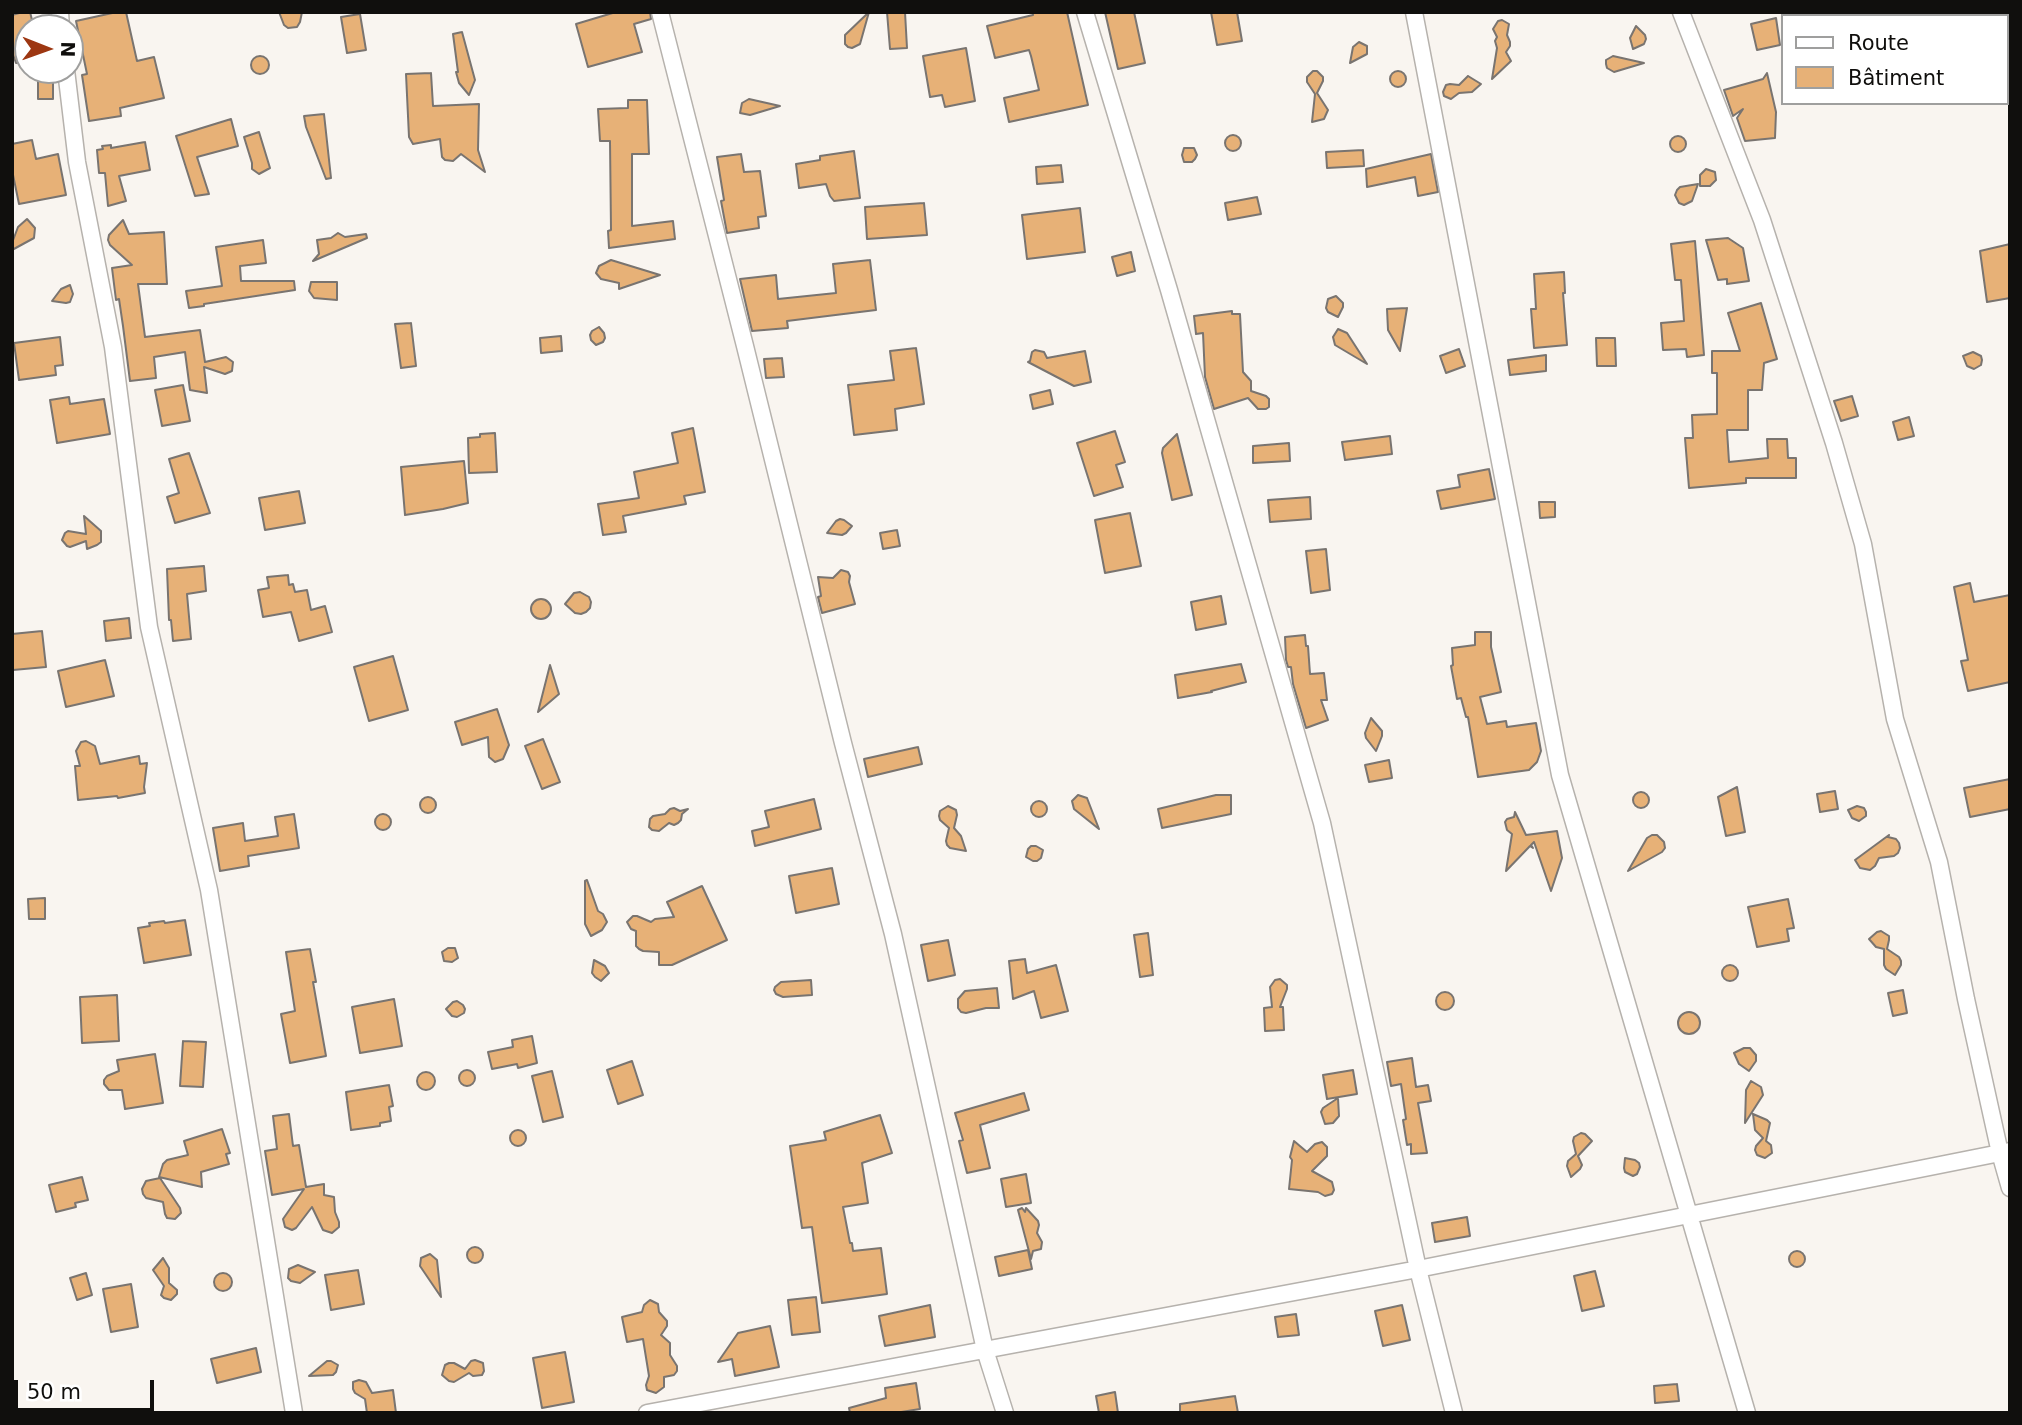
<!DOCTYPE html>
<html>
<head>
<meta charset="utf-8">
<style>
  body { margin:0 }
  #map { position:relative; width:2022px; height:1425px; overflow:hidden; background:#f9f5f0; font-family:"DejaVu Sans",sans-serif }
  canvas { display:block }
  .frame { position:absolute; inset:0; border:14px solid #100f0d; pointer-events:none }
  .legend { position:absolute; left:1781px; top:14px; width:228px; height:91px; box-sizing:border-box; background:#fff; border:2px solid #9f9f9e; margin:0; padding:9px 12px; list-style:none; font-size:21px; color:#100f0d }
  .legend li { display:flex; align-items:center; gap:14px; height:35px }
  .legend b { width:35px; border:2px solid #9f9f9e }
  .north { position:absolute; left:14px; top:14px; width:70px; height:70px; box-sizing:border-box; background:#fff; border:2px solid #9f9f9e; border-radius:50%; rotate:91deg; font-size:19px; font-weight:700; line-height:28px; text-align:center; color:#100f0d }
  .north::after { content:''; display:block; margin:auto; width:24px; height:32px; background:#9d3712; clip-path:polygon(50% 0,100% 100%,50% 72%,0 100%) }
  .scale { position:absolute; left:14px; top:1380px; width:140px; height:32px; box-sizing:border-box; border:4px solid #100f0d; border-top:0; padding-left:9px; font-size:21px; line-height:24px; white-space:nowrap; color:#100f0d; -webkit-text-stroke:5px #fff; paint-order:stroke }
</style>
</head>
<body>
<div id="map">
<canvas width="2022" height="1425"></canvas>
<div class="frame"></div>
<ul class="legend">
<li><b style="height:9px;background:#fff"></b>Route</li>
<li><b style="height:19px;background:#e7b177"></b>Bâtiment</li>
</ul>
<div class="north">N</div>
<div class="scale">50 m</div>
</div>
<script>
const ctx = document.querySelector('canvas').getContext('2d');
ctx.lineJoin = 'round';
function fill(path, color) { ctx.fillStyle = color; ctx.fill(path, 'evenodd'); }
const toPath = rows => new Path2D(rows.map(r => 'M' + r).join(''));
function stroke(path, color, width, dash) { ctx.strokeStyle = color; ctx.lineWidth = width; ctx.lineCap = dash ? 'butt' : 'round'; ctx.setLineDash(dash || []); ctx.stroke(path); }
const building = toPath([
  [23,12,30,12,34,28,28,28,28,60,16,63,12,52,12,15,23,12],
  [117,12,126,12,137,61,154,57,164,98,120,108,121,116,89,121,82,75,87,74,76,21,117,12],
  [279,12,302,12,300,22,297,27,288,28,284,25,279,12],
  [616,12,650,12,651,19,634,24,642,52,588,67,576,24,616,12],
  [869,12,860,44,852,48,848,47,845,44,845,35,869,12],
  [887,12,905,12,907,48,890,49,887,12],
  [1033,12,1067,12,1088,105,1009,122,1004,98,1039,90,1031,56,1029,50,995,58,987,26,1033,15,1033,12],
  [1105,12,1134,12,1145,63,1118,69,1105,12],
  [1211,12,1237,12,1242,41,1217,45,1211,12],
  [360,14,366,50,347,53,341,17,360,14],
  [1776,18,1780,45,1757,50,1751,24,1776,18],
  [1502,20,1509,24,1507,35,1510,42,1510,46,1506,52,1511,61,1492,79,1497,48,1495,41,1497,37,1493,29,1498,21,1502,20],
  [1636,26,1645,35,1646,39,1644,44,1633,49,1630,38,1636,26],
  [462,32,475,80,469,95,459,83,456,72,458,72,453,34,462,32],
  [1359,42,1367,46,1367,54,1350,63,1353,47,1359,42],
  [966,48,975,101,945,107,942,95,930,97,923,56,966,48],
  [1613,56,1644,63,1614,72,1607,68,1606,64,1606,60,1613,56],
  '251 65a9 9 0 1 1 18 0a9 9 0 1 1-18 0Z',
  [1313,71,1317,71,1323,77,1323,81,1317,93,1328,110,1324,119,1312,122,1315,94,1307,82,1307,77,1313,71],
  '1390 79a8 8 0 1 1 16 0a8 8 0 1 1-16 0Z',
  [431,73,433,106,479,104,478,150,485,172,461,154,453,161,445,160,442,157,440,139,413,144,409,137,406,74,431,73],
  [1767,73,1776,112,1775,138,1745,141,1737,118,1743,109,1733,116,1724,90,1763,79,1767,73],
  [1468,76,1481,84,1472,92,1459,93,1451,99,1444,96,1443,92,1446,85,1450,84,1459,85,1468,76],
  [38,80,53,80,53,99,38,99,38,80],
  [749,99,780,106,750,115,740,113,742,103,749,99],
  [628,100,647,100,649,154,632,154,632,226,673,221,675,239,609,248,608,231,611,230,610,141,600,141,598,109,628,108,628,100],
  [324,114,331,178,326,179,306,127,304,116,324,114],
  [231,119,238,146,197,157,209,194,195,196,176,136,231,119],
  [259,132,270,168,259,174,252,169,252,163,244,137,259,132],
  '1225 143a8 8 0 1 1 16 0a8 8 0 1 1-16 0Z',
  '1670 144a8 8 0 1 1 16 0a8 8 0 1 1-16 0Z',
  [32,140,36,159,58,154,66,195,19,204,12,170,12,144,32,140],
  [145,142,150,170,119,176,126,201,108,206,105,173,99,173,97,150,103,149,102,146,111,145,111,148,145,142],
  [1184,148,1194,148,1197,155,1195,159,1192,162,1184,162,1182,155,1184,148],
  [1363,150,1364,166,1327,168,1326,152,1363,150],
  [854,151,860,198,834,201,830,196,826,184,799,188,796,164,820,160,820,156,854,151],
  [741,154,744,172,760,171,766,216,758,217,759,228,727,233,721,201,724,200,717,157,741,154],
  [1431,154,1438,192,1418,196,1415,177,1367,187,1366,169,1431,154],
  [1061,165,1063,182,1037,184,1036,167,1061,165],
  [1706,169,1715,172,1716,180,1710,186,1700,186,1700,175,1706,169],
  [1698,184,1692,201,1684,205,1679,203,1675,195,1677,190,1680,187,1698,184],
  [1257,197,1261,214,1228,220,1225,203,1257,197],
  [924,203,927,235,867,239,865,207,924,203],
  [1080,208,1085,252,1027,259,1022,215,1080,208],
  [27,219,35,228,34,238,12,250,12,243,18,227,27,219],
  [123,220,129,234,164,232,167,284,138,284,145,337,200,330,205,362,226,357,233,362,232,371,225,374,204,367,207,393,190,390,185,352,154,357,156,378,130,381,123,326,119,299,116,300,112,268,132,265,110,245,108,240,109,235,123,220],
  [338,233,345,237,366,234,367,238,313,261,319,254,317,240,331,238,338,233],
  [1728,238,1743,248,1749,281,1727,284,1727,279,1718,280,1706,240,1728,238],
  [263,240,266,263,240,266,241,281,294,281,295,290,204,304,204,306,189,308,186,291,222,286,216,247,263,240],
  [1695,241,1704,355,1687,357,1686,349,1663,350,1661,323,1684,321,1681,280,1675,280,1671,244,1695,241],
  [2010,244,2010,298,1987,302,1980,251,2010,244],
  [1131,252,1135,271,1117,276,1112,257,1131,252],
  [611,260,660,275,619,289,619,283,601,279,596,273,599,266,611,260],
  [870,260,876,310,787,321,788,328,752,331,740,279,776,275,778,299,836,293,833,264,870,260],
  [1564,272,1565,293,1563,293,1567,345,1534,348,1531,309,1536,309,1534,274,1564,272],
  [311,282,337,282,337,300,314,298,309,291,311,282],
  [70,285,73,294,70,302,66,303,52,301,61,289,70,285],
  [1336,296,1343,303,1343,307,1338,317,1328,312,1326,308,1328,299,1336,296],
  [1761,303,1777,359,1764,363,1762,390,1748,390,1748,430,1727,430,1729,462,1768,458,1767,439,1787,439,1788,458,1796,458,1796,478,1746,478,1746,483,1689,488,1685,438,1693,438,1692,415,1717,414,1717,373,1712,373,1712,351,1740,351,1728,313,1761,303],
  [1407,308,1400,351,1388,330,1387,309,1407,308],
  [1232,311,1232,314,1240,314,1243,372,1251,381,1251,391,1266,396,1269,399,1269,407,1266,409,1258,409,1248,398,1214,409,1205,377,1203,333,1196,334,1194,316,1232,311],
  [411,323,416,366,401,368,395,324,411,323],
  [599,327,604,333,605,338,603,342,596,345,591,340,590,335,592,331,599,327],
  [1338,329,1347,333,1367,364,1335,345,1333,337,1338,329],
  [561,336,562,351,541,353,540,338,561,336],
  [60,337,63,365,55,366,56,375,19,380,14,343,60,337],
  [1596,338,1615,338,1616,366,1597,366,1596,338],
  [916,348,924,404,895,409,897,430,854,435,848,385,894,380,890,351,916,348],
  [1459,349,1465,366,1446,373,1440,356,1459,349],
  [1035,350,1044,352,1047,358,1085,351,1091,382,1074,386,1028,362,1030,361,1032,352,1035,350],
  [1973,352,1981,356,1982,360,1981,365,1974,369,1967,366,1963,356,1973,352],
  [1546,355,1546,371,1510,375,1508,360,1546,355],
  [782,358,784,377,766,378,764,359,782,358],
  [183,385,190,421,162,426,155,390,183,385],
  [1050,390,1053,404,1033,409,1030,395,1050,390],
  [1852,396,1858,416,1841,421,1834,401,1852,396],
  [69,397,70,404,104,399,110,434,57,443,50,400,69,397],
  [1909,417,1914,436,1898,440,1893,422,1909,417],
  [693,428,705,492,684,496,686,504,623,516,626,532,603,535,598,504,639,498,634,472,678,463,672,433,693,428],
  [1115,431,1125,462,1116,465,1123,487,1094,496,1077,443,1115,431],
  [495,433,497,472,469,473,468,438,480,437,480,434,495,433],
  [1177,434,1192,495,1172,500,1162,453,1163,448,1177,434],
  [1390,436,1392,454,1345,460,1342,442,1390,436],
  [1289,443,1290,461,1253,463,1253,446,1289,443],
  [189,453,210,513,175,523,167,497,179,493,169,459,189,453],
  [464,461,468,503,443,509,405,515,401,467,464,461],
  [1489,469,1495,499,1441,509,1437,491,1460,487,1458,475,1489,469],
  [299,491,305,523,265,530,259,498,299,491],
  [1310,497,1311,519,1270,522,1268,500,1310,497],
  [1539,502,1555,502,1555,517,1540,518,1539,502],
  [1130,513,1141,566,1105,573,1095,520,1130,513],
  [84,516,101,531,101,542,97,545,87,549,86,541,70,547,67,546,62,540,65,533,68,531,86,534,84,516],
  [840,519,844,520,852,526,846,533,842,535,827,533,836,521,840,519],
  [897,530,900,546,883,549,880,533,897,530],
  [1326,549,1330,590,1311,593,1306,551,1326,549],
  [204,566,206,591,187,594,191,639,173,641,171,620,169,620,167,569,204,566],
  [841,570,848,572,850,576,849,582,855,604,822,613,818,597,821,596,818,577,833,578,841,570],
  [288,575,289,585,293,584,295,592,307,590,311,610,325,606,332,632,299,641,291,612,263,617,258,590,269,588,267,577,288,575],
  [1970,583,1974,602,2010,595,2010,682,1968,691,1961,661,1968,660,1954,587,1970,583],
  [580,592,589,597,591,602,590,608,586,612,581,614,575,613,565,604,574,593,580,592],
  [1221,596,1226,624,1196,630,1191,602,1221,596],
  '531 609a10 10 0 1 1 20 0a10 10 0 1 1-20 0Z',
  [129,618,131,638,106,641,104,621,129,618],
  [42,631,46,667,13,670,12,634,42,631],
  [1475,632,1491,632,1491,647,1501,692,1480,697,1487,724,1506,721,1507,727,1536,723,1541,751,1537,762,1529,770,1478,777,1468,717,1466,717,1461,698,1457,699,1451,666,1453,665,1452,648,1475,645,1475,632],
  [1305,635,1306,646,1308,646,1310,674,1324,673,1327,700,1321,700,1328,720,1306,728,1293,684,1291,667,1288,667,1286,660,1285,637,1305,635],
  [393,656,408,710,369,721,354,667,393,656],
  [105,660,114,696,66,707,58,671,105,660],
  [1241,664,1246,682,1211,691,1212,692,1178,698,1175,675,1241,664],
  [550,665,559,694,538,712,550,665],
  [497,709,509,745,503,759,495,762,489,757,488,737,462,745,455,722,497,709],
  [1371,718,1382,731,1382,736,1376,751,1366,738,1365,733,1371,718],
  [543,739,560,782,542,789,525,746,543,739],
  [86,741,95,746,100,764,139,756,140,764,147,763,144,787,145,793,118,798,117,796,78,800,75,766,80,766,76,751,81,742,86,741],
  [918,747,922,764,868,777,864,759,918,747],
  [1389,760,1392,778,1369,782,1365,765,1389,760],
  [2010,779,2010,809,1970,817,1964,788,2010,779],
  [1737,787,1745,832,1726,836,1718,797,1737,787],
  [1835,791,1838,809,1820,812,1817,794,1835,791],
  '1633 800a8 8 0 1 1 16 0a8 8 0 1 1-16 0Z',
  [1078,795,1087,798,1099,829,1074,809,1072,801,1078,795],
  [1216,795,1231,795,1231,814,1162,828,1158,809,1216,795],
  '420 805a8 8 0 1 1 16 0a8 8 0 1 1-16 0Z',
  [814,799,821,829,755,846,752,831,769,827,765,811,814,799],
  '1031 809a8 8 0 1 1 16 0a8 8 0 1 1-16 0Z',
  [948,806,956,810,957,815,954,828,961,836,966,851,950,848,947,845,946,841,949,828,940,820,939,816,940,811,948,806],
  [1857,806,1864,808,1866,812,1866,816,1859,821,1852,818,1848,810,1857,806],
  [674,808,680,811,688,809,682,814,681,820,678,823,674,825,669,823,659,831,652,830,649,827,650,819,653,816,665,814,670,809,674,808],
  [1515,812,1526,835,1557,831,1562,858,1551,891,1534,842,1531,845,1533,848,1530,846,1506,871,1512,834,1507,830,1505,822,1507,819,1514,817,1515,812],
  [294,814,299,848,248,856,249,866,220,871,213,828,243,823,245,841,278,836,275,817,294,814],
  '375 822a8 8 0 1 1 16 0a8 8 0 1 1-16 0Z',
  [1652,835,1657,835,1664,842,1665,848,1662,852,1628,871,1647,838,1652,835],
  [1889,835,1888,837,1896,839,1899,843,1900,848,1898,853,1894,856,1879,858,1875,866,1870,870,1860,868,1855,860,1889,835],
  [1031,846,1036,846,1043,850,1041,858,1037,861,1033,861,1026,857,1028,849,1031,846],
  [832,868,839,904,796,913,789,876,832,868],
  [587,880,598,911,603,914,607,922,602,930,591,936,585,924,585,881,587,880],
  [702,886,727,940,672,965,659,965,659,952,643,951,639,949,636,946,636,931,631,929,627,922,633,916,637,916,651,922,655,919,674,917,667,902,702,886],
  [45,898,45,919,29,919,28,899,45,898],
  [1788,899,1794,928,1787,929,1789,941,1757,947,1748,907,1788,899],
  [185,920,191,955,144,963,138,928,150,926,149,923,164,921,165,923,185,920],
  [1881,931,1889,936,1889,940,1887,949,1899,957,1901,961,1901,965,1895,975,1886,969,1884,965,1884,949,1876,947,1869,939,1877,932,1881,931],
  [1148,933,1153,975,1140,977,1134,935,1148,933],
  [948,940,955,975,928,981,921,945,948,940],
  [448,948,455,948,458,958,452,962,444,961,442,952,448,948],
  [310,949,316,982,313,982,326,1056,290,1063,281,1014,295,1011,286,952,310,949],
  [1025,959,1027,973,1056,965,1068,1011,1041,1018,1034,991,1013,999,1009,961,1025,959],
  [594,960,605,966,609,973,601,981,595,977,592,973,594,960],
  '1722 973a8 8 0 1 1 16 0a8 8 0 1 1-16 0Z',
  [1280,979,1287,985,1287,989,1280,1007,1283,1007,1284,1030,1265,1031,1264,1008,1272,1007,1270,987,1275,980,1280,979],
  [811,980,812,995,783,997,776,994,774,990,775,987,781,982,811,980],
  [997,988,999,1008,986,1008,966,1013,961,1012,958,1008,958,999,965,991,997,988],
  [1903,990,1907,1013,1893,1016,1888,993,1903,990],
  '1436 1001a9 9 0 1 1 18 0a9 9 0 1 1-18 0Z',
  [117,995,119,1041,82,1043,80,997,117,995],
  [394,999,402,1046,360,1053,352,1007,394,999],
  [457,1001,463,1005,465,1009,464,1013,457,1017,452,1016,446,1009,453,1002,457,1001],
  '1678 1023a11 11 0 1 1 22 0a11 11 0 1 1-22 0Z',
  [532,1036,537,1063,518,1068,517,1064,492,1069,488,1052,513,1047,512,1040,532,1036],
  [183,1041,206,1042,203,1087,180,1086,183,1041],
  [1744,1048,1750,1048,1756,1055,1756,1061,1749,1071,1739,1064,1734,1053,1744,1048],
  [155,1054,163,1103,125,1109,122,1090,109,1090,104,1084,104,1080,107,1076,119,1071,117,1060,155,1054],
  [1412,1058,1416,1087,1428,1085,1431,1101,1418,1103,1427,1153,1411,1154,1411,1144,1407,1145,1403,1120,1406,1119,1401,1084,1391,1086,1387,1062,1412,1058],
  [632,1061,643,1095,618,1104,607,1070,632,1061],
  [1353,1070,1357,1094,1327,1099,1323,1075,1353,1070],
  '459 1078a8 8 0 1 1 16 0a8 8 0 1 1-16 0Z',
  [552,1071,563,1117,543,1122,532,1076,552,1071],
  '417 1081a9 9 0 1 1 18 0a9 9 0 1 1-18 0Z',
  [1751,1081,1761,1087,1763,1095,1745,1123,1746,1090,1751,1081],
  [389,1085,393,1106,389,1107,391,1121,380,1123,380,1126,351,1130,346,1092,389,1085],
  [1024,1093,1029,1110,980,1125,990,1168,967,1173,959,1141,963,1140,955,1113,1024,1093],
  [1338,1098,1339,1116,1333,1123,1325,1124,1321,1112,1323,1108,1338,1098],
  [289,1114,293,1146,299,1145,306,1187,324,1184,324,1195,334,1197,335,1212,339,1222,339,1227,332,1233,323,1230,312,1207,296,1228,292,1230,285,1227,283,1219,304,1189,272,1195,265,1151,277,1149,273,1116,289,1114],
  [1753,1114,1767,1120,1770,1123,1766,1141,1771,1145,1772,1153,1765,1158,1757,1155,1755,1150,1756,1146,1763,1138,1755,1130,1753,1114],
  [880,1115,892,1153,862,1163,868,1203,843,1207,850,1243,852,1243,853,1251,881,1248,887,1294,822,1303,812,1227,802,1228,790,1146,826,1140,824,1132,880,1115],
  [222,1129,230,1153,226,1154,229,1164,201,1172,202,1187,159,1177,163,1164,167,1160,188,1155,184,1141,222,1129],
  '510 1138a8 8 0 1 1 16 0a8 8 0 1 1-16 0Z',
  [1581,1133,1585,1134,1592,1141,1578,1156,1582,1165,1580,1169,1571,1177,1567,1166,1568,1161,1576,1154,1573,1141,1574,1137,1581,1133],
  [1294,1141,1307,1152,1315,1144,1322,1142,1327,1147,1327,1156,1312,1171,1332,1182,1334,1190,1332,1194,1325,1196,1318,1192,1289,1189,1292,1160,1290,1157,1294,1141],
  [1625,1158,1635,1160,1639,1163,1640,1167,1637,1174,1633,1176,1625,1172,1624,1168,1625,1158],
  [1026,1174,1031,1203,1006,1207,1001,1179,1026,1174],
  [82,1177,88,1200,75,1203,76,1207,56,1212,49,1185,82,1177],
  [160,1178,180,1208,181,1213,175,1219,167,1218,165,1214,163,1202,146,1198,143,1194,142,1189,146,1181,160,1178],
  [1022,1208,1025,1212,1026,1208,1038,1221,1039,1225,1037,1233,1042,1242,1041,1249,1033,1251,1031,1259,1018,1210,1022,1208],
  [1467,1217,1470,1236,1435,1242,1432,1223,1467,1217],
  '467 1255a8 8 0 1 1 16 0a8 8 0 1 1-16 0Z',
  [1028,1250,1032,1269,999,1276,995,1257,1028,1250],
  '1789 1259a8 8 0 1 1 16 0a8 8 0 1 1-16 0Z',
  [430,1254,437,1260,441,1297,420,1266,421,1258,430,1254],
  [163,1258,169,1268,169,1283,177,1290,177,1294,171,1300,164,1298,161,1295,164,1286,153,1270,163,1258],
  [298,1265,315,1272,300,1283,291,1281,288,1278,289,1269,298,1265],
  [358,1270,364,1304,331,1310,325,1275,358,1270],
  [1595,1271,1604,1306,1582,1311,1574,1276,1595,1271],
  '214 1282a9 9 0 1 1 18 0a9 9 0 1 1-18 0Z',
  [86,1273,92,1295,77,1300,70,1278,86,1273],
  [131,1284,138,1327,111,1332,103,1289,131,1284],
  [816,1297,820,1332,792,1335,788,1300,816,1297],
  [650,1300,658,1304,659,1312,667,1321,667,1326,661,1335,670,1343,670,1355,677,1366,677,1371,674,1375,664,1377,664,1387,656,1393,647,1390,646,1385,649,1376,643,1339,627,1342,622,1317,642,1312,644,1305,650,1300],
  [930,1305,935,1337,885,1346,879,1316,930,1305],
  [1402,1305,1410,1340,1383,1346,1375,1311,1402,1305],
  [1296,1314,1299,1335,1278,1337,1275,1317,1296,1314],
  [770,1326,779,1367,735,1376,732,1359,718,1362,738,1333,770,1326],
  [256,1348,261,1372,217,1383,211,1359,256,1348],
  [565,1352,574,1402,542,1408,533,1358,565,1352],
  [475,1360,483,1363,484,1371,482,1375,473,1376,469,1373,454,1382,449,1381,442,1375,445,1365,449,1363,454,1363,465,1369,471,1361,475,1360],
  [327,1361,331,1361,338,1365,336,1372,333,1375,309,1376,327,1361],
  [359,1380,366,1382,372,1393,393,1390,396,1413,367,1413,365,1399,355,1393,353,1389,353,1382,359,1380],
  [916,1383,920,1409,895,1413,850,1413,849,1408,886,1398,885,1388,916,1383],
  [1677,1384,1679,1401,1655,1403,1654,1386,1677,1384],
  [1115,1392,1118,1413,1099,1413,1096,1396,1115,1392],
  [1235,1396,1238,1413,1180,1413,1180,1404,1235,1396]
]);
fill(building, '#e7b177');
stroke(building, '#797470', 2);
const minor = toPath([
  [60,12,61,28],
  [660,12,745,346,843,743,893,934,985,1350,1005,1413],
  [1085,12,1169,290,1322,823,1418,1269,1454,1413],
  [1414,12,1560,775,1747,1413],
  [1681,12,1762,220,1834,443,1863,544,1895,719,1939,862,1966,999,2000,1153,2010,1188],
  [66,70,77,162,113,347,149,627,209,890,294,1413],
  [647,1413,1418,1269,2010,1151]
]);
stroke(minor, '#b6b2ad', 19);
stroke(minor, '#fff', 16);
</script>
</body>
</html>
